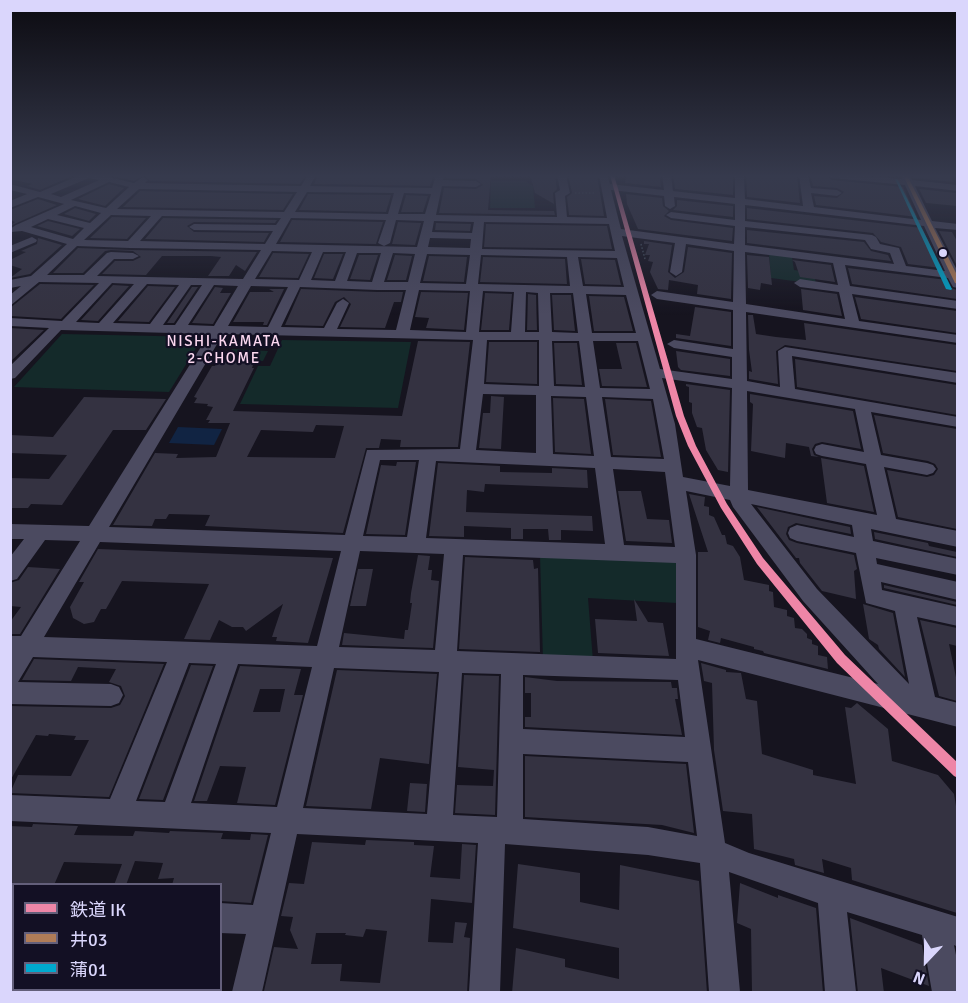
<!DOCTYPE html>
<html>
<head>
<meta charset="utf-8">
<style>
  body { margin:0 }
  #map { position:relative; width:968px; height:1003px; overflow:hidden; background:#16141f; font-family:Signika,"Noto Sans JP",sans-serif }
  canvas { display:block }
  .frame { position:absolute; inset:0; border:12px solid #dad6fc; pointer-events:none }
  .legend { position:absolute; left:12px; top:883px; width:210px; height:108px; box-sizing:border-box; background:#131024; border:2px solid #635f7a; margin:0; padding:8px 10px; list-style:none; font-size:18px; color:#dad6fc }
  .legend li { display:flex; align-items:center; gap:12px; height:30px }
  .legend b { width:30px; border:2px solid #635f7a }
  .north { position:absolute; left:896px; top:931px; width:60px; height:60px; -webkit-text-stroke:4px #131024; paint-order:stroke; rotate:202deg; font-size:16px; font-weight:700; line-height:24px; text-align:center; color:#dad6fc }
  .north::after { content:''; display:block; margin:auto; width:21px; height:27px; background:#dad6fc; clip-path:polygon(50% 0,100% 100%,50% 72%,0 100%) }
</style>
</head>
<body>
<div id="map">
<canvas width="968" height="1003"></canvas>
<div class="frame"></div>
<ul class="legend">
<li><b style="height:8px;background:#ee86a7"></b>鉄道 IK</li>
<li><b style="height:8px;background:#b07c57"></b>井03</li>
<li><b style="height:8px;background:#00a9ce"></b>蒲01</li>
</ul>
<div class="north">N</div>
</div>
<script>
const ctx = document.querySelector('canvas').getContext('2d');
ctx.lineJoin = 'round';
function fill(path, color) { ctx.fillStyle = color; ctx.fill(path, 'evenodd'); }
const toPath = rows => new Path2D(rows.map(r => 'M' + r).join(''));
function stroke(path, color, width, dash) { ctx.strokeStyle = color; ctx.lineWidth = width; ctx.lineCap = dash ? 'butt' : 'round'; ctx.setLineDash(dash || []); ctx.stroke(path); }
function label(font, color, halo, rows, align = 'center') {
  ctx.font = font + ' Signika,sans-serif'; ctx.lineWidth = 4.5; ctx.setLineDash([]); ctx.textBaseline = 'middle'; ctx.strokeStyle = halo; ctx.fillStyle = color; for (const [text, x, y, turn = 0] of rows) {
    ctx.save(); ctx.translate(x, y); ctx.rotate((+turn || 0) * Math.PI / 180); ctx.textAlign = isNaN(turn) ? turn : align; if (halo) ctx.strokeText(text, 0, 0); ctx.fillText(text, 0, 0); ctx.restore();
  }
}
fill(toPath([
  [491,181,526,181,533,186,535,208,490,208],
  [769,254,792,257,794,270,814,273,816,284,771,278],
  [62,334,203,337,169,392,14,387],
  [282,340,411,342,398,408,240,404,258,366,270,366],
  [232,349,268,351,263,361,226,360],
  [540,555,676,559,677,603,588,598,593,661,543,660]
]), '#142a2a');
fill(toPath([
  [178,427,222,429,214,445,169,443]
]), '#112443');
fill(toPath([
  [10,175,75,175,40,190,27,186,32,184,10,179],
  [108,175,306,175,300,184,150,181,144,175,134,181],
  [318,175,434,175,430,186,314,184],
  [446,175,491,175,488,210,554,211,555,215,439,213,444,188,476,189,483,185,476,179,446,178],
  [530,175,555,175,557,189,553,193,554,204,535,193],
  [568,175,597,175,604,216,569,215,567,197,572,193],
  [626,175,660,175,661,187,625,183],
  [673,175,725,175,733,177,733,195,675,189],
  [746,175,797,175,800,203,747,197],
  [810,175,825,175,832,180,903,187,917,217,816,205,814,196,837,198,844,192,837,188,813,186],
  [911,175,950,175,954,182,913,178],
  [109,184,124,188,105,206,78,199],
  [919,189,957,193,957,206,926,203],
  [140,191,293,194,283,210,123,207],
  [308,194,391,195,386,212,299,210],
  [626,194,662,198,663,206,669,211,664,216,671,220,733,228,732,241,638,229,627,204],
  [406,195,428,196,423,212,401,212],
  [38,199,57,205,10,226,15,222,10,220,10,210],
  [677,200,733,206,733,217,673,210,677,206],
  [75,208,96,214,89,221,64,214],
  [747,208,922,228,941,268,908,264,901,247,881,242,873,233,747,219],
  [112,217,146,218,127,239,90,238],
  [163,218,277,220,275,223,194,222,187,226,194,232,269,233,264,242,145,239],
  [292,220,383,222,376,244,280,242],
  [48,221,80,229,72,236,37,226],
  [398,222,421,223,415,245,392,244],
  [436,223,471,224,470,231,435,230],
  [486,224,607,226,612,249,484,247],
  [747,230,864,242,871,251,888,255,891,261,747,243],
  [939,231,952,232,957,241,957,266],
  [38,238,62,245,30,274,10,278,22,269,10,265,10,260,26,252,21,251,37,244],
  [644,241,672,245,668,272,675,278,684,272,688,247,732,253,731,299,697,294,698,285,669,280,668,290,658,289,650,272,653,262,648,261,650,255,645,255,649,244,644,244],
  [78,248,130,250,257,252,245,271,236,265,229,276,208,276,221,257,211,256,162,256,146,275,102,274,115,261,133,261,141,257,133,251,111,250,105,251,83,273,53,273],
  [273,253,309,254,298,278,259,277],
  [324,254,343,254,333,279,314,278],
  [359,255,378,255,370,280,350,279],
  [395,255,412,256,406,280,387,280],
  [747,255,769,257,772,285,761,283,760,290,748,288],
  [429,256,467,257,464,282,423,281],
  [483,257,565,259,567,284,480,282],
  [581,259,615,260,621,285,585,284],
  [792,260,831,265,835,282,800,277,795,262],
  [848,268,947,280,951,288,957,290,957,299,852,284],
  [40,284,94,285,61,319,10,316,10,308],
  [113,285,129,286,98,321,81,320],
  [148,286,175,287,149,322,118,321],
  [192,287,198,287,174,323,167,323],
  [215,287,223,288,220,293,231,293,213,324,192,323],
  [269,289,284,289,267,325,263,325,264,322,233,322,250,292,274,292],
  [301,289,377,292,403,292,401,302,394,302,385,328,340,327,351,304,344,297,335,302,323,326,285,325],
  [801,289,837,294,842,316,803,310],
  [421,292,468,293,464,330,426,328,429,318,415,317],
  [485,293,512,294,509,330,481,330],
  [528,294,536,295,537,330,527,330],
  [552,295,571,295,575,331,554,330],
  [589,296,624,297,633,331,594,331],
  [855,297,957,311,957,333,861,319],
  [695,307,731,312,731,346,676,338,676,334,690,336],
  [748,315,753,315,756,334,776,337,806,340,804,323,957,345,957,371,785,345,776,351,778,384,749,379,749,371,752,372,749,350],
  [10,328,44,330,10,362],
  [418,341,470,342,458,447,400,447,401,440,381,439,379,448,366,448,343,533,205,526,210,515,169,514,166,519,155,519,152,526,113,525,155,453,178,454,176,458,216,457,230,423,208,423,210,420,206,420,213,407,207,406,208,404,194,403,197,398,194,397,212,366,215,366,218,361,254,362,252,368,254,368,233,411,402,416],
  [316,425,344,426,335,458,247,457,261,430,313,432],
  [489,342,537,342,537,384,486,382],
  [554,343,577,343,582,385,556,384],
  [616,343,636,343,647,387,602,386,599,369,622,369],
  [676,351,730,359,730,376,681,370,678,367],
  [795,359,957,385,957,415,797,387],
  [686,384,730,390,728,472,718,470,706,450,702,428,697,427,692,413,692,403,689,402,689,387,686,386],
  [750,394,853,411,861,449,822,442,815,444,812,449,814,455,819,457,811,456,809,447,786,443,785,458,751,451,753,404,750,402],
  [491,396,504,397,501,449,479,448,483,413,490,413],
  [84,397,166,399,146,430,113,430,62,505,31,504,28,508,10,508,10,478,49,479,67,455,10,453,10,435,53,437],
  [553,398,584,399,591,454,555,452],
  [605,399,651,401,661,457,613,455],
  [874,415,957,429,957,529,898,517,887,470,927,477,934,475,938,469,935,464,928,461,883,453],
  [821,458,864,466,874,512,827,503],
  [397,462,416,462,405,535,366,534,381,465,396,466],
  [438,463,500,466,500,472,552,473,552,468,587,470,588,488,485,484,484,492,467,490,466,512,592,516,593,531,561,530,561,540,549,540,548,529,523,529,523,539,511,539,511,528,464,526,464,537,429,536],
  [618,491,641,491,647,519,669,520,672,543,626,541],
  [689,494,705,497,704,506,709,507,709,515,714,517,722,535,725,535,727,544,733,546,740,557,744,580,769,585,769,591,773,592,774,607,787,610,787,616,794,618,795,628,802,629,807,634,807,638,812,640,812,644,818,646,818,655,827,657,828,669,764,653,763,651,754,649,754,647,721,638,720,643,708,640,710,631,698,627,698,552,708,552],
  [757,507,850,527,851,534,796,523,788,527,786,534,789,540,797,543,854,555,857,569,854,571,856,599,822,591,800,563,799,558,796,558],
  [874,532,928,543,929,546,957,552,957,557,875,539],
  [98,549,333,558,308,643,276,641,277,637,272,637,283,604,246,631,243,627,232,627,219,620,210,640,184,639,209,584,122,581,106,609,101,609,94,622,84,624,73,618,70,607,84,582,79,582],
  [418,555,430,556,428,570,432,570,431,580,439,581,433,648,342,645,344,633,404,639,405,630,408,630,412,603,410,603,411,593],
  [465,557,533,560,534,569,538,568,540,652,459,649],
  [28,567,60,569,20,634,10,634,10,622,21,607,10,606,10,583,19,580],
  [358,569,373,569,366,606,350,606],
  [884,585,957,602,957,605,884,588],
  [634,599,648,622,663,623,669,656,598,653,595,619,637,621],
  [863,604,893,613,905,677,879,649,878,645,869,639],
  [920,620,957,628,957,646,949,644,957,682,957,701,939,696],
  [34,659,164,664,109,797,10,793,18,775,71,776,89,740,74,740,76,736,49,734,48,736,36,735,10,781,10,706,111,708,120,705,125,696,121,686,109,682,116,669,78,667,71,681,22,680],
  [701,663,726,670,726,672,741,673,746,699,757,701,762,754,813,770,813,775,856,784,845,707,851,708,857,703,888,729,892,761,938,775,954,794,957,812,957,913,852,880,851,868,822,859,824,873,795,865,794,859,754,849,752,814,723,811,714,750,712,683,704,681],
  [191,665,213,666,163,800,139,799],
  [240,666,301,669,294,695,303,695,275,805,237,803,246,767,220,766,207,801,194,801],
  [260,689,285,689,280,712,253,712],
  [337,670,437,674,429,764,380,758,371,809,306,806],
  [464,675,499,676,495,815,455,813,457,785,493,786,494,770,458,767],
  [525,677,557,681,671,682,672,688,677,688,678,699,675,699,682,735,525,727,525,717,531,717,531,693,525,693],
  [525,756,686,764,694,833,662,825,525,817],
  [410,783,427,784,425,812,407,811],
  [33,824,78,826,74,835,133,836,135,831,169,833,170,831,223,833,221,839,250,840,251,834,268,835,251,903,220,901,220,885,172,885,174,878,158,879,163,863,135,861,126,885,114,885,122,864,64,862,54,885,10,885,10,826,32,827],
  [366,840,414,842,414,845,434,846,430,877,460,879,462,844,476,845,472,903,431,899,428,942,453,943,455,922,467,923,464,937,470,938,467,993,264,991,274,947,298,949,290,930,293,917,281,916,289,883,304,884,312,842,365,845],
  [366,929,387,931,380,983,340,981,342,964,311,964,316,933,346,933,345,935,363,937],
  [518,864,580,873,580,902,619,910,620,865,699,881,707,993,512,993,516,948,565,959,565,967,619,979,619,948,513,928],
  [740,883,778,898,778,895,816,908,823,993,752,993,751,929,737,923],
  [850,918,922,945,929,986,881,968,884,993,858,993]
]), '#343241');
stroke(toPath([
  [575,193,596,193],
  [641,244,645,259]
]), '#45505c', 1.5, [1.5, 2]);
fill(toPath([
  [80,175,100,175,134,183,143,177,148,180,145,183,301,186,308,175,316,175,310,186,432,188,436,175,444,175,443,180,476,181,481,184,476,187,442,186,436,215,557,217,555,193,560,190,557,175,566,175,570,193,565,196,567,217,607,218,599,175,607,175,610,184,664,190,662,175,671,175,673,191,735,198,735,175,744,175,745,199,803,206,799,175,808,175,811,188,837,190,842,193,837,196,811,193,814,207,921,220,905,185,832,178,827,175,854,175,902,179,901,175,909,175,912,180,958,185,958,191,915,186,932,221,958,224,958,230,935,228,958,272,958,288,953,287,948,278,845,265,850,286,958,301,958,309,852,294,859,321,958,335,958,343,746,312,747,381,780,387,778,351,785,347,958,373,958,383,792,356,795,389,958,417,958,427,871,412,881,455,927,463,933,465,936,469,933,473,927,475,884,467,896,519,958,531,958,547,871,529,873,541,958,559,958,575,876,558,877,564,958,582,958,600,881,582,882,590,958,607,958,626,917,617,935,697,958,703,958,727,698,660,725,843,749,853,958,917,958,947,954,945,958,965,958,992,932,992,922,935,847,912,856,992,825,992,818,903,729,872,740,992,709,992,700,863,648,855,505,844,500,992,469,992,478,843,297,834,262,992,232,992,246,934,220,933,220,903,253,905,271,833,10,821,10,795,110,799,167,662,33,657,18,682,111,684,119,687,123,695,119,703,111,706,10,704,10,636,21,636,80,541,45,540,17,579,10,581,10,557,24,539,10,539,10,524,89,526,209,334,61,330,15,378,10,379,10,366,49,328,10,326,10,318,62,321,99,283,39,282,10,306,10,295,21,286,10,288,10,280,31,276,67,244,22,231,11,232,10,229,16,225,64,204,38,197,10,208,10,201,27,194,10,190,10,184,40,192,80,175],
  [89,178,99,180,61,197,51,194,89,178],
  [109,182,129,187,106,208,71,200,109,182],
  [139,189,297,192,284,212,117,209,139,189],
  [611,190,664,196,665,206,670,209,675,206,674,197,735,204,735,220,671,212,666,215,671,218,735,226,734,244,621,229,611,190],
  [307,192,394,193,388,214,295,212,307,192],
  [404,193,431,194,425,214,398,214,404,193],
  [745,205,924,226,945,271,906,266,899,248,880,244,876,237,872,235,745,221,745,205],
  [75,206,101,213,90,223,57,215,75,206],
  [111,215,151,216,128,241,84,240,111,215],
  [162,216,281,218,276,225,194,224,189,227,194,230,273,231,265,244,140,241,162,216],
  [291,218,386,220,378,243,384,246,390,243,396,220,424,221,417,247,276,244,291,218],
  [48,219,84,228,73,239,31,227,48,219],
  [434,221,474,222,472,233,432,232,434,221],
  [484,222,609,224,615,251,482,249,484,222],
  [745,227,865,240,871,249,890,253,894,264,745,245,745,227],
  [622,236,675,243,670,272,676,276,682,272,686,244,734,251,733,302,657,291,651,295,657,299,733,310,733,349,674,340,667,344,674,348,732,357,732,379,660,369,622,236],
  [430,238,471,239,470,248,428,247,430,238],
  [77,246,130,248,261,250,243,279,97,276,114,259,133,259,139,256,133,253,111,252,107,253,84,275,47,275,77,246],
  [272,251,312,252,299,280,255,279,272,251],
  [323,252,346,252,335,281,311,280,323,252],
  [745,252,833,263,838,285,800,279,794,283,800,287,839,292,845,319,746,304,745,252],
  [357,253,381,253,372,282,347,281,357,253],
  [393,253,415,254,408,282,384,282,393,253],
  [427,254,470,255,466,284,420,283,427,254],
  [481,255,567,257,570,286,478,284,481,255],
  [578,257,617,258,624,287,583,286,578,257],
  [112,283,134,284,99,323,76,322,112,283],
  [147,284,179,285,150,324,113,323,147,284],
  [191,285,202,285,175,325,163,325,191,285],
  [214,285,238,286,214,326,188,325,214,285],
  [251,286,288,287,268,327,228,326,251,286],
  [300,287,377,290,406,290,396,330,337,329,349,303,343,299,337,303,324,328,281,327,300,287],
  [419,290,470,291,466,332,410,330,419,290],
  [483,291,514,292,511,332,479,332,483,291],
  [526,292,538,293,539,332,525,332,526,292],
  [550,293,573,293,578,333,552,332,550,293],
  [586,294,626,295,636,333,592,333,586,294],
  [223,334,473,340,460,449,367,450,345,535,109,527,223,334],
  [487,340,539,340,539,386,484,384,487,340],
  [552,341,579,341,585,387,554,386,552,341],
  [593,341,638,341,650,389,600,388,593,341],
  [662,378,732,388,730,486,683,477,675,424,662,378],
  [747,391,855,409,864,452,822,444,816,446,814,450,816,454,822,456,866,464,877,515,748,490,747,391],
  [483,394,536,395,536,453,476,450,483,394],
  [551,396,586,397,594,456,553,454,551,396],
  [602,397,653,399,664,459,611,457,602,397],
  [380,460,419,460,407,537,363,536,380,460],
  [436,461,595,468,605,544,426,538,436,461],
  [613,469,665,472,675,547,624,545,613,469],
  [686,491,730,500,733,507,803,601,878,684,696,639,696,555,686,491],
  [751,504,852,525,854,537,797,525,790,528,788,533,790,538,797,541,856,553,866,603,895,611,909,684,817,589,751,504],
  [100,542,341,551,317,646,44,637,100,542],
  [360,551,444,554,435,650,339,647,360,551],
  [463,555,676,563,676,659,457,651,463,555],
  [189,663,216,664,165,802,136,801,189,663],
  [238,664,312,667,277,807,191,803,238,664],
  [334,668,439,672,427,814,303,808,334,668],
  [462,673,501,674,497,817,453,815,462,673],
  [523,675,678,680,685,737,523,729,523,675],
  [523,754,688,762,697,836,648,827,523,819,523,754],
  [32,237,37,240,36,242,10,253,10,246,32,237],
  [10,892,14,892,14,920,10,920,10,892]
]), '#4b4a60');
fill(toPath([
  [903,175,907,175,958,277,958,284,955,283,903,175]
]), '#b07c57');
fill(toPath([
  [895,179,898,180,952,289,951,290,946,289,895,179]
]), '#00a9ce');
fill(toPath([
  [610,175,614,175,684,416,696,446,727,504,763,558,845,655,958,763,958,778,954,776,837,663,757,564,721,508,688,446,676,416,610,175]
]), '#ee86a7');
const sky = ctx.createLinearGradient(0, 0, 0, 315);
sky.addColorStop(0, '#0c0b11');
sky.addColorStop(0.56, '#363a4d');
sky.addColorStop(1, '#363a4d00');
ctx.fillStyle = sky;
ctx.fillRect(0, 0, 968, 315);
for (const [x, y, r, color] of [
  [943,253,5,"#dad6fc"]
]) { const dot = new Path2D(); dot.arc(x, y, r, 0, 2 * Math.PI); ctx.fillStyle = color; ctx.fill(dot); stroke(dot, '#131024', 2); }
ctx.letterSpacing = '1.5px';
label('15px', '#fcd8f0', '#131024', [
  ["NISHI-KAMATA",224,342],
  ["2-CHOME",224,359]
]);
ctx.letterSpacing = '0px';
</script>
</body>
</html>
